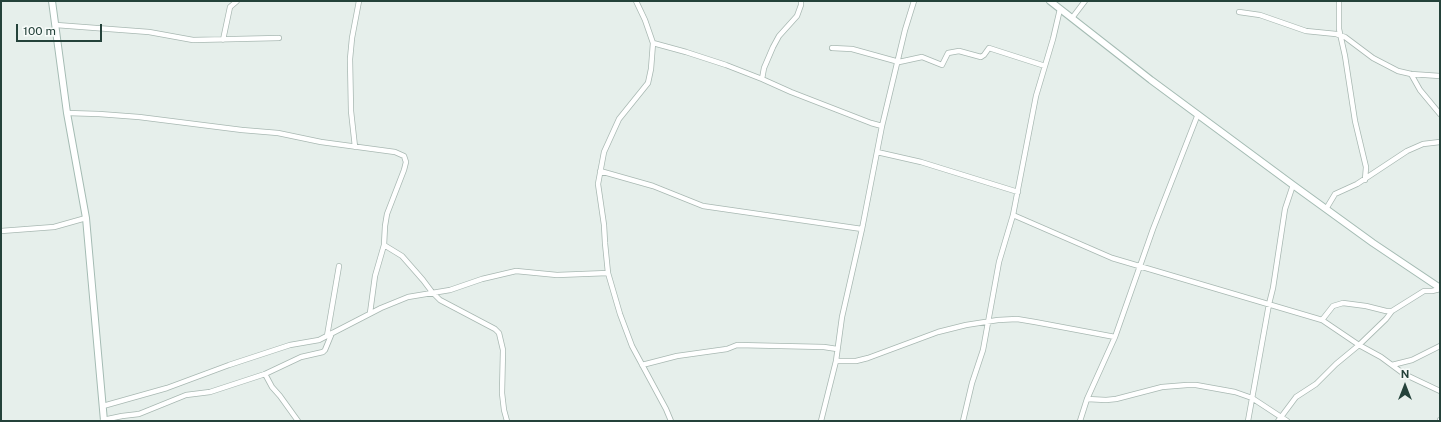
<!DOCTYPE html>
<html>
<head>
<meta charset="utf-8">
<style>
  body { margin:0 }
  #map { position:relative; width:1441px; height:422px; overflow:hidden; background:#e6efeb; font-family:"Public Sans",sans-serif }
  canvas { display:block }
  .frame { position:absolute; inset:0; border:2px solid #24423a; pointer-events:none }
  .north { position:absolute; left:1385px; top:366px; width:40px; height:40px; -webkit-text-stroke:3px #f7fbf9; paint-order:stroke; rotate:0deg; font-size:11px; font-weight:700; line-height:16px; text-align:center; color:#24423a }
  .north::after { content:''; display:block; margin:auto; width:14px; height:18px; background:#24423a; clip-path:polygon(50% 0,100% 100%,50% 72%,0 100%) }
  .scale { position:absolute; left:16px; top:24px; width:86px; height:18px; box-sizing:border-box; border:2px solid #24423a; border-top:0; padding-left:5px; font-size:12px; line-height:14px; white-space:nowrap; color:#24423a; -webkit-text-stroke:3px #f7fbf9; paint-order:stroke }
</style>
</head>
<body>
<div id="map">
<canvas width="1441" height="422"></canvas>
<div class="frame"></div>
<div class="north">N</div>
<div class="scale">100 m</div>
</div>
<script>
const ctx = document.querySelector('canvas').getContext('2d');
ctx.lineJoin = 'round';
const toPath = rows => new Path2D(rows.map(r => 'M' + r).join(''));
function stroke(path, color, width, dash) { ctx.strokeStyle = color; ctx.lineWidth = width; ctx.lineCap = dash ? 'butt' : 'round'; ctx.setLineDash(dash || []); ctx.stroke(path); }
const street = toPath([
  [636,1,645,20,653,43,651,69,648,83,619,119,604,152,598,184,604,225,605,243,608,273,620,314,632,346,666,409,671,421],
  [1339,1,1339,29,1345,56,1355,121,1366,167,1365,180],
  [1239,12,1260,15,1306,31,1336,34,1345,37,1373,58,1398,71,1411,74,1440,76],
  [1072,18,1085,1],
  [56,25,149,32,193,40,279,38],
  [223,40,230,7,237,1],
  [653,43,686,52,726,65,762,79,791,92,871,123,882,126],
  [832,48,852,49,899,62,922,57,942,65,948,53,959,51,981,57,984,55,989,48,1045,66],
  [1411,74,1420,90,1440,114],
  [762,79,764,68,773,47,779,36,797,16,801,5,801,1],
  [67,113,99,114,139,117,242,130,278,133,321,142,395,152,404,156,406,162,404,170,387,214,385,226,384,245,375,276,370,313],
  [355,147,351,111,350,59,352,38,359,1],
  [877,152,921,162,1018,192],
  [600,171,653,186,703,206,862,229],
  [1326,209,1335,194,1357,184,1407,151,1423,144,1440,142],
  [1013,215,1112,258,1322,320,1359,345,1381,357,1404,374,1440,391],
  [1,231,54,227,86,218],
  [384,245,402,256,423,280,432,292,440,300,495,329,499,333,503,350,502,393,504,410,507,421],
  [1322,320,1333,306,1343,303,1366,306,1386,311,1392,311],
  [327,336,339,266],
  [836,361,856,361,868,358,938,332,966,325,998,320,1017,319,1035,322,1115,337],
  [642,365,677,356,727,349,737,345,824,347,837,349],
  [1392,365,1412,360,1440,346],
  [265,374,272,387,280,396,298,421],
  [1087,399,1106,400,1116,399,1162,387,1187,385,1196,385,1235,392,1252,398,1287,421],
  [103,406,167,388,229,365,290,345,319,340,381,308,408,297,450,290,482,279,516,271,557,275,608,273],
  [103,420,122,416,139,414,186,395,210,392,265,374,301,357,323,352,325,350,332,333],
  [821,421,836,361,842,317,862,229,882,126,905,30,914,1],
  [963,421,972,383,983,350,999,262,1013,215,1036,96,1053,39,1060,9],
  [1080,421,1087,399,1115,337,1153,229,1198,114],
  [1248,421,1269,304,1273,288,1285,209,1293,185],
  [1278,421,1296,397,1316,384,1336,364,1359,345,1386,319,1392,311,1424,291,1432,291,1440,289],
  [1440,421,1440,420]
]);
const secondary = toPath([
  [52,1,67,113,86,218,104,421],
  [1050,1,1151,80,1293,185,1373,243,1440,288]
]);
stroke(street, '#a8b8b2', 6);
stroke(secondary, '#a4bbb3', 8);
stroke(street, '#fff', 4.5);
stroke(secondary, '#fff', 6);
</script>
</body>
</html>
